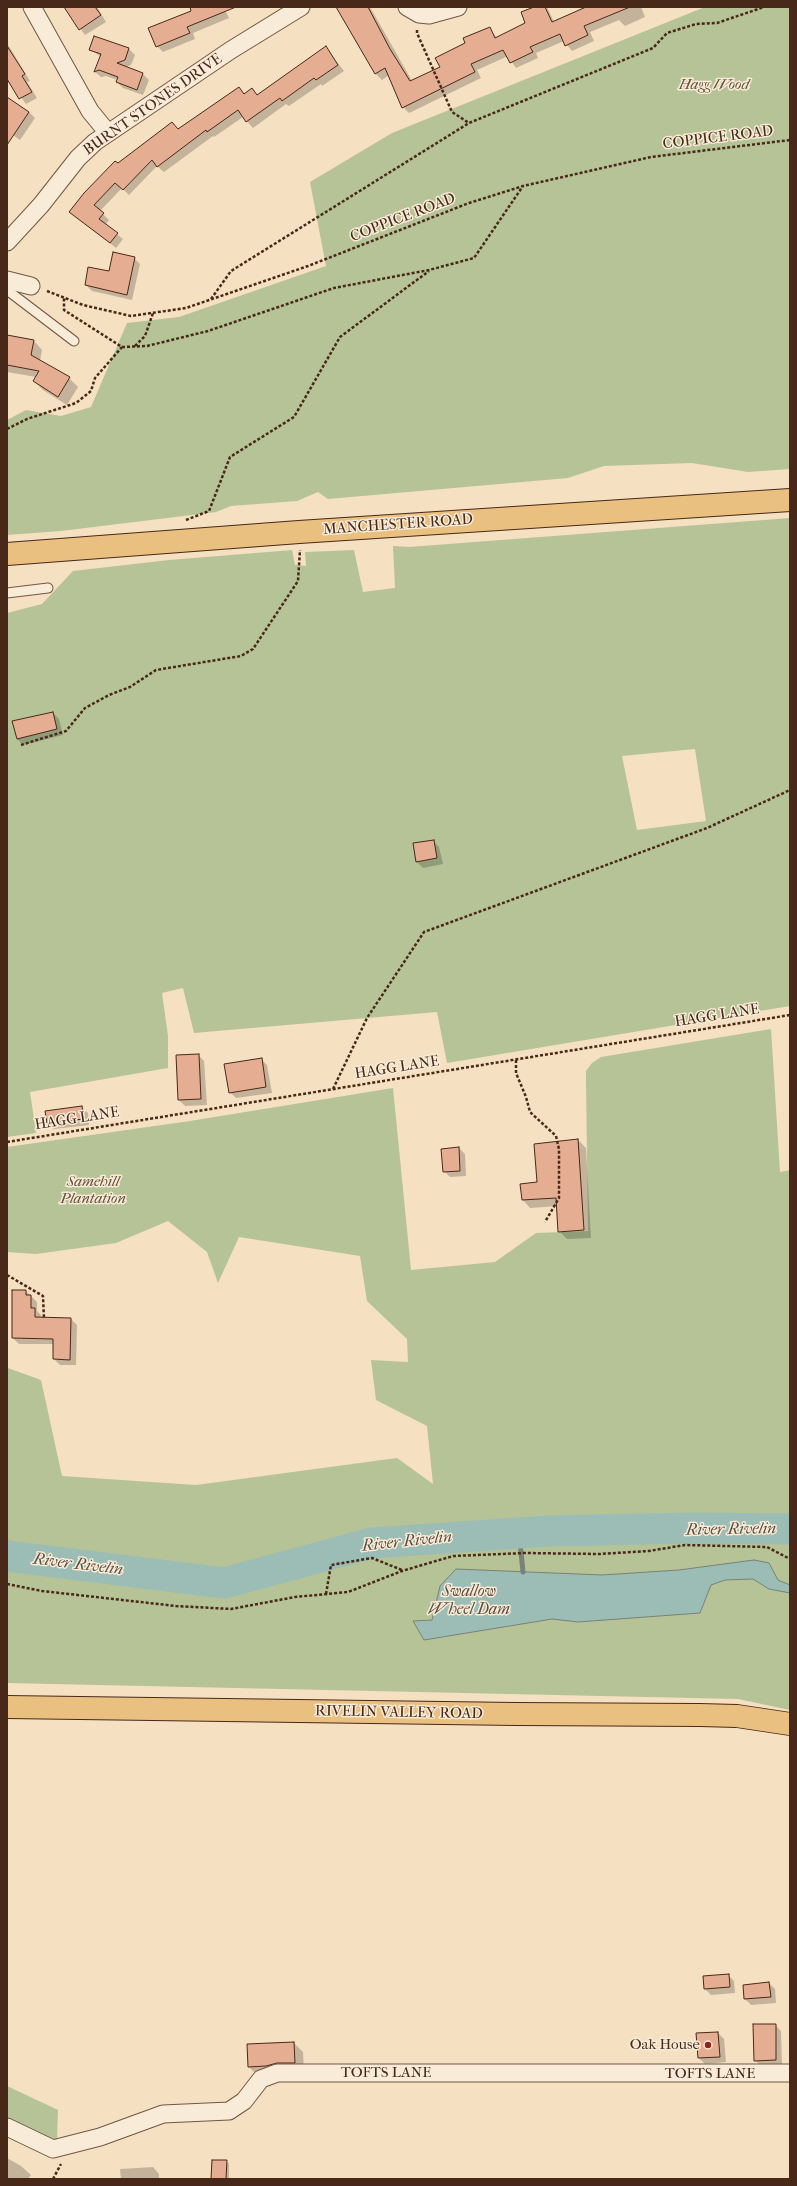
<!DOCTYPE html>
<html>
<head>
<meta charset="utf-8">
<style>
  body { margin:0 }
  #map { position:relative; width:797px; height:2186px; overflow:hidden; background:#f5e0c1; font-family:"IM FELL French Canon",serif }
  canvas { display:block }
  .frame { position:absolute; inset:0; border:8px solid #482819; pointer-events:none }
</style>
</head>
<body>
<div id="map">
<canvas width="797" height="2186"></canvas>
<div class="frame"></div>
</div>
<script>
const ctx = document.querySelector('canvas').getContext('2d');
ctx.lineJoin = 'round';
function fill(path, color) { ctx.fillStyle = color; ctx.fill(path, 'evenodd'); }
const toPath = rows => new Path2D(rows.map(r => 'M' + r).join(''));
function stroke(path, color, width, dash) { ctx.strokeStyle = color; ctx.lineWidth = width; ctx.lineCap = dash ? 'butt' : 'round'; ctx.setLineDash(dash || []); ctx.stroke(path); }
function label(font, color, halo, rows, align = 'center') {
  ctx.font = font + ' "IM FELL French Canon",serif'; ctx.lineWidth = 3; ctx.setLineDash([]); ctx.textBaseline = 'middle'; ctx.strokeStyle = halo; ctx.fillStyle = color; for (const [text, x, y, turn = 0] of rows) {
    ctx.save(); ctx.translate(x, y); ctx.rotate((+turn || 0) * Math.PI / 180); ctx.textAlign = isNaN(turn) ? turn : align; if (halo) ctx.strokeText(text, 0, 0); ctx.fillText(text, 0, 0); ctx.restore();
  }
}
fill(toPath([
  [705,7,790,7,790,469,748,472,692,463,604,466,568,478,328,499,318,492,297,501,231,506,216,512,61,531,7,535,7,420,26,410,61,416,91,407,127,323,179,317,326,266,310,182,392,133],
  [790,518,790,1006,447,1063,437,1012,194,1033,183,988,162,993,168,1036,168,1068,30,1092,36,1133,7,1137,7,613,42,604,73,571,169,560,292,550,295,565,306,566,305,552,354,550,363,592,395,588,393,546,409,547],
  [695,749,706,821,637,830,622,756],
  [771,1029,780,1172,790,1170,790,1710,738,1699,7,1683,8,1368,41,1380,62,1476,196,1485,397,1458,433,1484,427,1426,376,1400,371,1360,408,1362,407,1339,367,1301,360,1256,239,1237,218,1283,207,1252,168,1221,116,1243,36,1254,7,1252,7,1147,190,1121,393,1088,411,1270,495,1262,536,1233,588,1231,586,1081,586,1071,592,1063,601,1057],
  [7,2086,58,2110,57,2142,7,2120]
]), '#b6c397');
const water = toPath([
  [754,1560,769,1563,778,1580,790,1585,790,1593,769,1589,753,1579,725,1580,711,1585,700,1613,578,1622,552,1619,424,1640,413,1621,432,1620,440,1586,456,1569,602,1575,679,1570,754,1560]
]);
fill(water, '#9cbdb5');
stroke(water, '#7a8177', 1);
fill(toPath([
  [65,7,97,7,106,22,85,35],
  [191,7,231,7,225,10,229,18,193,33,195,39,163,52,157,46,193,12],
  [345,7,370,7,412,81,441,68,467,44,489,28,497,38,527,23,536,7,547,7,554,22,584,9,584,7,641,7,645,17,625,26,619,20,590,32,594,41,572,51,564,41,536,53,538,58,516,68,508,56,477,70,481,78,409,113,403,107,389,75,382,80,376,74,339,10],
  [7,43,30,81,27,82,37,98,26,104,7,77],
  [326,48,344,71,322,86,321,84,289,106,286,104,253,128,243,117,214,137,213,136,164,172,157,166,129,195,122,188,100,211,109,220,105,225,123,239,116,248,71,212,118,164,179,130,239,88,245,94,252,90,258,95],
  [90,49,129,49,135,55,131,65,126,67,143,74,149,80,143,95,123,88,117,82,118,80,106,76,101,77,95,72,101,57],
  [7,107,29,112,35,118,20,140,7,131],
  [134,258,140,264,132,300,92,291,86,285,89,268,110,272],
  [7,336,34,341,42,350,40,361,69,378,78,387,67,405,43,390,34,381,36,377,7,372],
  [53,713,59,719,63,735,23,745,17,739],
  [433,841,439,847,443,864,423,868,417,862,414,844],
  [198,1055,204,1061,207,1105,185,1106,179,1100],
  [261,1059,267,1065,272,1093,236,1098,230,1092],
  [82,1107,88,1113,89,1125,54,1129,48,1123],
  [578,1140,586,1148,591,1238,567,1239,559,1231,557,1206,530,1208,523,1200],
  [459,1148,465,1154,466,1176,450,1177,444,1171],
  [26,1291,37,1302,37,1311,41,1315,40,1319,71,1319,77,1325,76,1365,60,1365,54,1359,54,1344,19,1344,13,1338],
  [728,1975,734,1981,735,1993,711,1995,705,1989],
  [769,1983,775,1989,776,2003,751,2005,745,1999],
  [775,2025,781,2031,782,2066,761,2066,755,2060],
  [718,2033,724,2039,726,2062,705,2064,699,2058,697,2034],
  [294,2043,303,2052,304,2072,258,2076,249,2067],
  [7,2158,21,2166,31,2175,28,2179,9,2179,7,2177],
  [226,2161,229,2164,229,2179,212,2179],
  [153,2167,159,2174,159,2179,121,2179,120,2169]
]), '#0003');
stroke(toPath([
  [519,1533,523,1572]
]), '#7a8177', 5);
stroke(toPath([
  [7,1556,224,1583,372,1543,548,1531,694,1528,790,1529]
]), '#9cbdb5', 31);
const building = toPath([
  [64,7,95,7,101,15,79,30,64,7],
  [190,7,236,7,187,27,190,33,156,47,148,28,191,11,190,7],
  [336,7,368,7,390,49,410,81,440,67,435,58,465,43,463,38,490,27,495,38,525,23,521,12,534,7,545,7,552,22,586,7,630,7,584,26,588,35,565,46,560,34,530,47,533,52,510,63,503,50,471,64,475,72,402,108,385,68,375,74,336,7],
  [94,36,129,48,125,60,117,63,143,73,137,90,116,82,118,77,99,70,94,72,101,54,89,50,94,36],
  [7,46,25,74,22,76,32,92,19,99,7,79,7,46],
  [326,46,338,65,316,80,314,78,282,101,280,98,246,122,238,110,207,132,206,130,157,167,152,160,123,190,115,183,94,205,104,213,99,219,118,233,110,243,69,212,84,193,115,161,118,163,172,122,178,129,239,87,244,94,252,88,257,95,326,46],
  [7,97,29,112,7,145,7,97],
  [113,252,135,257,127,295,85,285,88,267,109,271,113,252],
  [7,335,34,340,31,355,70,377,58,397,33,381,39,371,7,365,7,335],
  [53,712,57,729,17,739,12,721,53,712],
  [434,840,437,858,416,862,413,843,434,840],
  [199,1054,201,1099,178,1100,176,1055,199,1054],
  [262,1058,266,1087,229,1093,224,1064,262,1058],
  [82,1106,84,1119,47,1123,45,1111,82,1106],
  [578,1139,584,1230,558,1232,556,1198,522,1200,520,1184,537,1182,534,1144,578,1139],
  [459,1147,460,1171,443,1172,441,1149,459,1147],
  [12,1290,26,1290,26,1295,31,1295,31,1308,35,1308,35,1317,71,1318,70,1360,53,1359,53,1339,12,1338,12,1290],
  [729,1974,730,1987,704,1989,703,1976,729,1974],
  [769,1982,771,1997,744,1999,743,1985,769,1982],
  [753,2024,776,2024,776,2060,754,2061,753,2024],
  [718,2032,720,2057,698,2058,696,2033,718,2032],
  [294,2042,295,2063,277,2063,266,2066,248,2067,247,2044,294,2042],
  [212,2160,227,2160,226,2179,211,2179,212,2160]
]);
fill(building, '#e5ae93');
stroke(building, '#482819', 1);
const service = toPath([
  [7,290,74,341],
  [7,593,48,588]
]);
const minor = toPath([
  [32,7,90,111,108,133],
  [407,7,419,14,429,15,458,7],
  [7,242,41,205,78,158,95,142,231,50,301,7],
  [7,280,31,286],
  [7,2127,53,2149,100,2137,163,2114,229,2111,244,2101,261,2079,277,2073,790,2073]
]);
const primary = toPath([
  [7,554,299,532,790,500],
  [7,1707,516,1714,700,1715,737,1716,790,1724]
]);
stroke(service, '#735643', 11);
stroke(minor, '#735643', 19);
stroke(primary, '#482819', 24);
stroke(toPath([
  [417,30,417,33,452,112,469,123],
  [47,291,83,305,131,316,186,308,308,266,469,203,523,186,651,157,790,140],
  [211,299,231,271,469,123,653,48,667,33,696,24,717,23,764,7],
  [135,346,145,336,153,313],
  [122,347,147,346,208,331,334,288,429,270,474,258,523,186],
  [7,429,27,419,76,403,91,391,95,378,122,347,64,310,64,298],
  [186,520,209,511,230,457,294,417,340,337,429,271],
  [21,745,66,731,85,708,109,695,130,687,156,670,241,656,253,649,298,581,300,550],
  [516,1060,516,1073,526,1097,530,1112,556,1136,559,1149,559,1198,545,1222],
  [333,1089,367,1018,424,932,707,828,790,790],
  [7,1142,790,1015],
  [7,1275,43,1296,44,1319],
  [7,1584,42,1591,176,1606,231,1609,295,1597,348,1592,402,1571,453,1556,525,1553,599,1554,649,1551,685,1545,767,1547,790,1559],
  [326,1594,331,1565,372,1558,402,1570],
  [53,2179,61,2164]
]), '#482819', 2.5, [3, 2]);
stroke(service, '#f8ebd7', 9);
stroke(minor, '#f8ebd7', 17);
stroke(primary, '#eac080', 22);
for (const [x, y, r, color] of [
  [708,2045,4,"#8f2418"]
]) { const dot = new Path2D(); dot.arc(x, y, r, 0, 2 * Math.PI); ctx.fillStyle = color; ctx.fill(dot); stroke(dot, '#f8ebd7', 1.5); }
label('italic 15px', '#644f38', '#f8ebd7', [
  ["Hagg Wood",714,85],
  ["Samehill",93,1182],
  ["Plantation",93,1199]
]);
label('15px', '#482819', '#f8ebd7', [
  ["BURNT STONES DRIVE",153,105,-35],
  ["COPPICE ROAD",718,138,-7],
  ["COPPICE ROAD",403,218,-21],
  ["MANCHESTER ROAD",398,525,-4],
  ["HAGG LANE",717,1016,-9],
  ["HAGG LANE",397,1068,-9],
  ["HAGG LANE",77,1119,-9],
  ["RIVELIN VALLEY ROAD",399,1713,1],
  ["TOFTS LANE",386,2073],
  ["TOFTS LANE",710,2074]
]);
label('15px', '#482819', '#f8ebd7', [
  ["Oak House",700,2045]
], 'right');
label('italic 16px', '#5d4d40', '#f8ebd7', [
  ["River Rivelin",731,1530,-1],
  ["River Rivelin",407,1542,-6],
  ["River Rivelin",78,1565,7],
  ["Swallow",469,1592],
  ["Wheel Dam",469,1610]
]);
</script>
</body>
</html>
